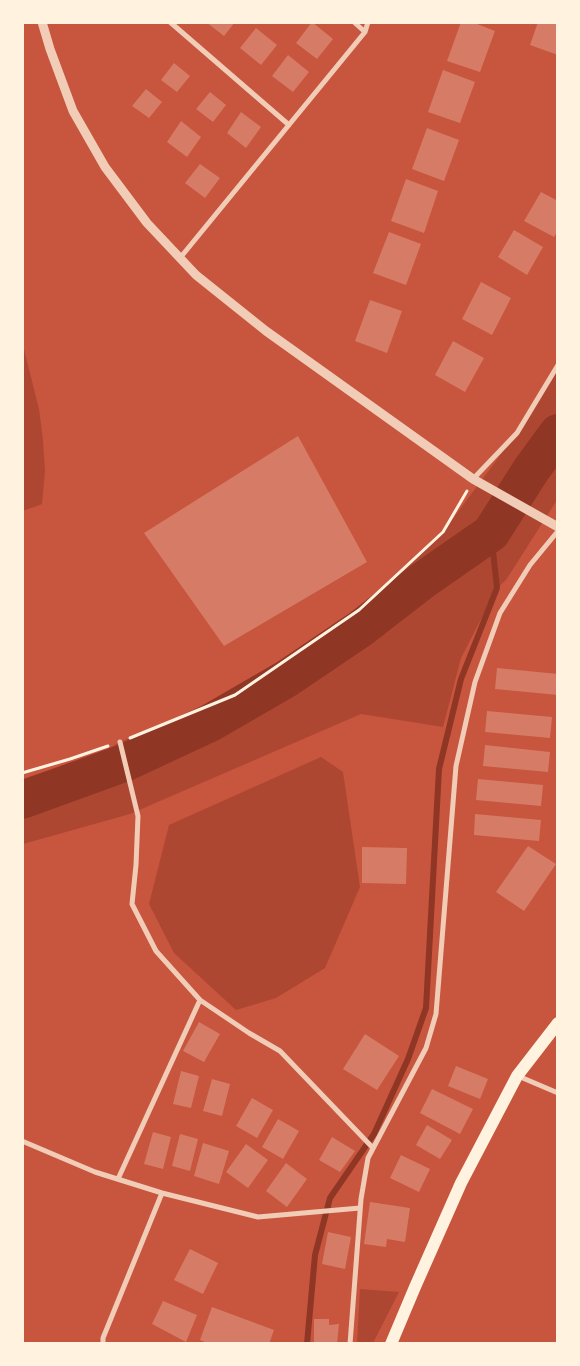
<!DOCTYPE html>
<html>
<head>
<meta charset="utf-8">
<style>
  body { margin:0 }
  #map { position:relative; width:580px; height:1366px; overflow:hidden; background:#c8553d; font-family:"PT Sans",sans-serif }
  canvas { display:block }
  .frame { position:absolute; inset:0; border:24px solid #fff3e0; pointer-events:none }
</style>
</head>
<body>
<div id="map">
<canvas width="580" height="1366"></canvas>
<div class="frame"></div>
</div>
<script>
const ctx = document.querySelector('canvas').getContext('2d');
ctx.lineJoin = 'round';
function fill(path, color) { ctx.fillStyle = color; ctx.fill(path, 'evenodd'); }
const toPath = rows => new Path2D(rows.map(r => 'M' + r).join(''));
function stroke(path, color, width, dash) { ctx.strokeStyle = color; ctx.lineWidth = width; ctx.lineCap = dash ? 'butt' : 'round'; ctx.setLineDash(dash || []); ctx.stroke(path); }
fill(toPath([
  [23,345,39,409,43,440,45,471,42,504,23,511],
  [557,369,557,500,506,580,497,588,461,658,443,727,361,714,130,814,23,844,22,779,99,754,120,742,235,695,359,610,443,532,519,430],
  [321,757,343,772,360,887,325,968,276,998,236,1010,174,953,149,904,169,825],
  [360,1289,399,1292,373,1343,357,1343]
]), '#ae4732');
stroke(toPath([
  [307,1344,315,1255,330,1198,374,1134,408,1059,426,1008,439,769,461,679,497,588,491,533]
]), '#8f3625', 6);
stroke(toPath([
  [22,800,124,763,210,723,286,679,360,629,422,581,491,533,531,470,558,433]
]), '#8f3625', 38);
fill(toPath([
  [206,22,235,22,224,36],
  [312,22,333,39,317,59,296,43],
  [461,22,472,22,495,31,480,72,447,61],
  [538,22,558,22,558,55,530,45],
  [256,28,277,45,261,65,240,48],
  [288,55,309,72,293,92,272,76],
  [174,63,190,76,177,92,161,80],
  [443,70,475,82,460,123,428,112],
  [146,89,162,102,149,118,132,106],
  [210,92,226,105,213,122,196,109],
  [241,112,261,127,246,148,227,133],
  [181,121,201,137,187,157,167,142],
  [427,128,459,140,444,181,412,169],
  [200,164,220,178,205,198,185,183],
  [406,179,438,191,424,233,391,221],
  [541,192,558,201,558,231,554,237,524,221],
  [514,230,543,247,527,275,498,257],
  [389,232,421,244,406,285,373,273],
  [481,282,511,298,492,335,462,319],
  [370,300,402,311,387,353,355,341],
  [453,341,484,358,465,392,435,375],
  [298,436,367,562,224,646,144,533],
  [497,668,558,674,558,695,495,689],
  [487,711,552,717,550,738,485,732],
  [485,745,550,752,548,772,483,766],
  [478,779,543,785,541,806,476,800],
  [475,814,541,820,539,841,474,835],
  [528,846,556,864,524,911,496,892],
  [362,847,407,848,406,884,362,883],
  [199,1022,220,1034,204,1062,183,1051],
  [365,1034,399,1056,377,1090,343,1069],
  [456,1066,488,1079,480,1099,448,1086],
  [181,1071,199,1076,191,1108,173,1104],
  [212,1079,230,1084,222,1116,203,1111],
  [432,1089,473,1109,460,1134,420,1113],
  [252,1098,273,1110,257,1138,236,1126],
  [278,1119,299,1131,283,1159,262,1147],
  [427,1125,452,1140,440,1159,416,1145],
  [153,1132,171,1137,163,1169,144,1164],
  [180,1134,198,1139,190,1171,172,1166],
  [332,1137,355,1151,340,1172,319,1160],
  [203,1143,229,1151,219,1184,194,1176],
  [246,1144,268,1160,248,1188,226,1172],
  [401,1155,430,1169,419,1192,390,1178],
  [286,1163,307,1179,287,1207,266,1191],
  [370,1202,410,1208,405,1242,387,1239,386,1247,364,1244],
  [328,1232,351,1237,345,1269,322,1264],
  [190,1249,218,1263,203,1294,174,1280],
  [163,1301,197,1315,186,1342,152,1324],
  [212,1307,274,1330,269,1344,210,1344,200,1340],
  [314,1319,329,1319,329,1325,339,1324,337,1344,314,1344]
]), '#d67c66');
stroke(toPath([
  [130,738,235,695,359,610,443,532,467,491],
  [22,773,70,759,108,746]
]), '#fff3e0', 3);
stroke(toPath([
  [170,22,289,125],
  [354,22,365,32],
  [180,258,365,32,368,22],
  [473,479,517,433,558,365],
  [120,742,138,816,136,865,132,904,156,951,200,1000,249,1033,280,1051,373,1148],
  [518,1076,558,1093],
  [22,1141,95,1172,162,1193,258,1217,360,1208],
  [118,1179,200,1000],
  [103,1344,103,1338,162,1193],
  [350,1344,361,1199,368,1158,426,1048,436,1014,456,766,475,682,500,613,530,565,558,531]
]), '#f1ccb7', 5);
stroke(toPath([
  [42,22,50,49,73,111,105,167,147,223,196,275,266,331,473,479,558,527]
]), '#f1ccb7', 9);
stroke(toPath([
  [391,1344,415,1287,461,1183,517,1076,558,1023]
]), '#fff3e0', 12);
</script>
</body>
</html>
